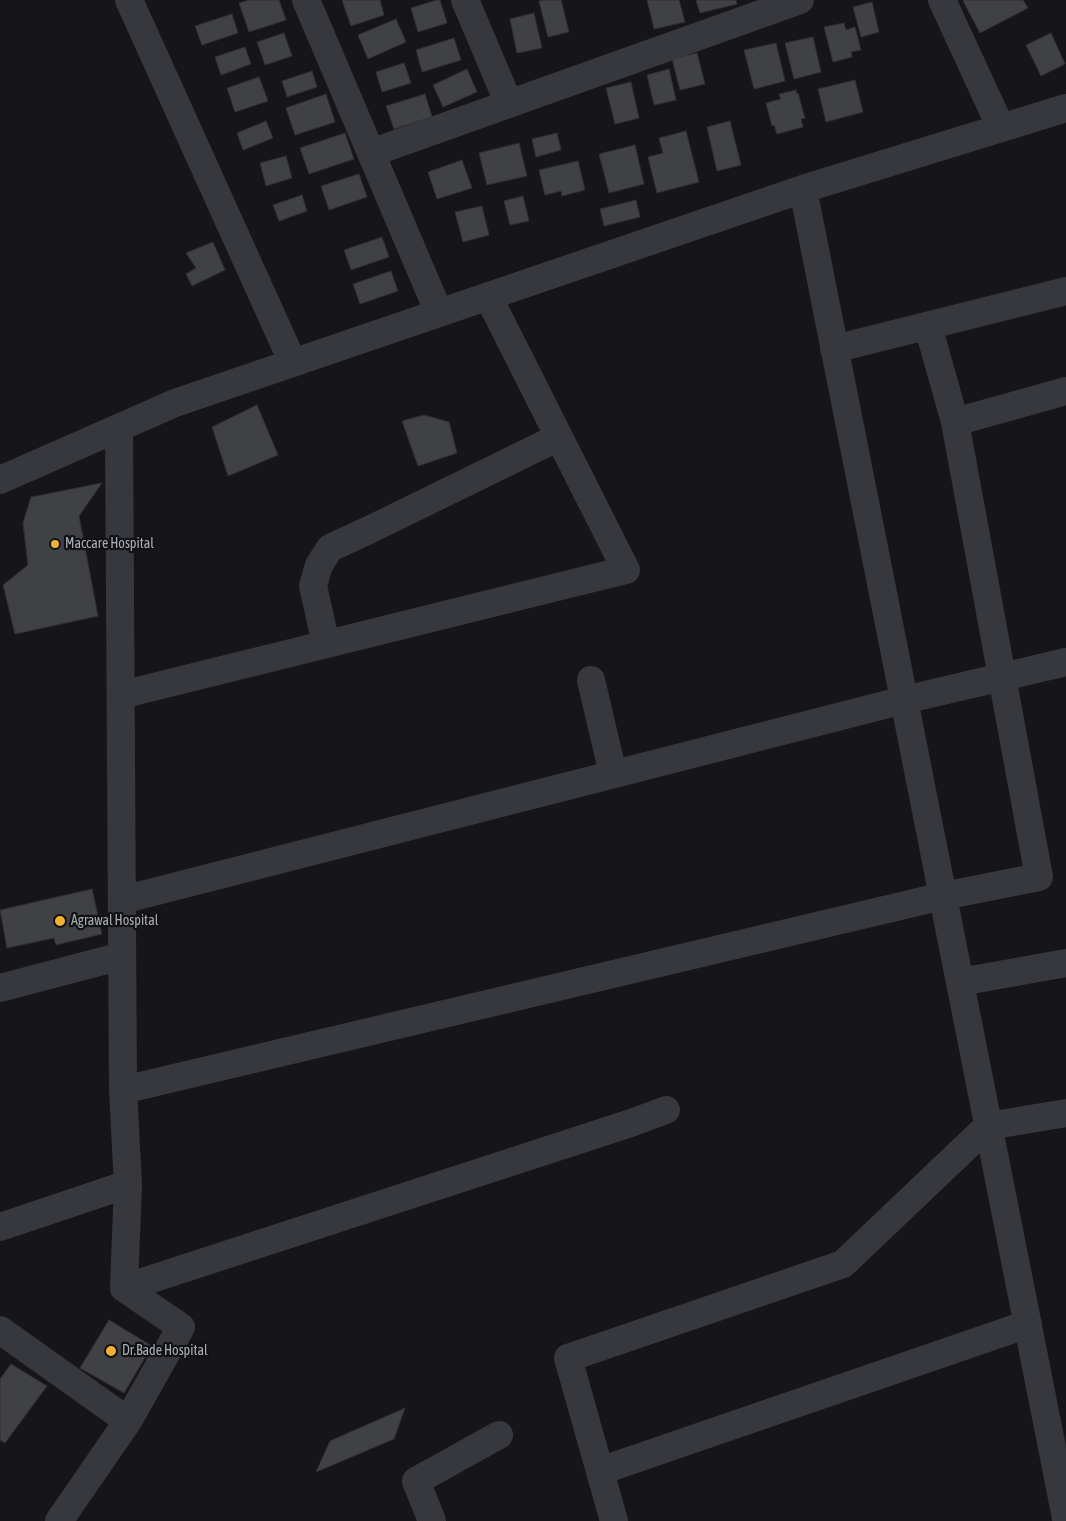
<!DOCTYPE html>
<html>
<head>
<meta charset="utf-8">
<style>
  body { margin:0 }
  canvas { display:block; background:#161618 }
</style>
</head>
<body>
<canvas width="1066" height="1521"></canvas>
<script>
const ctx = document.querySelector('canvas').getContext('2d');
ctx.lineJoin = 'round';
function fill(path, color) { ctx.fillStyle = color; ctx.fill(path, 'evenodd'); }
const toPath = rows => new Path2D(rows.map(r => 'M' + r).join(''));
function stroke(path, color, width, dash) { ctx.strokeStyle = color; ctx.lineWidth = width; ctx.lineCap = dash ? 'butt' : 'round'; ctx.setLineDash(dash || []); ctx.stroke(path); }
function label(font, color, halo, rows, align = 'center') {
  ctx.font = font + ' "Asap Condensed",sans-serif'; ctx.lineWidth = 4.5; ctx.setLineDash([]); ctx.textBaseline = 'middle'; ctx.strokeStyle = halo; ctx.fillStyle = color; for (const [text, x, y, turn = 0] of rows) {
    ctx.save(); ctx.translate(x, y); ctx.rotate((+turn || 0) * Math.PI / 180); ctx.textAlign = isNaN(turn) ? turn : align; if (halo) ctx.strokeText(text, 0, 0); ctx.fillText(text, 0, 0); ctx.restore();
  }
}
const building = toPath([
  [249,0,279,0,286,20,249,32,239,3,249,0],
  [342,0,380,0,384,15,351,26,342,0],
  [437,0,440,0,447,23,418,32,411,8,437,0],
  [544,0,561,0,569,32,548,37,539,1,544,0],
  [647,0,679,0,685,22,654,29,647,0],
  [696,0,736,0,737,4,700,13,696,0],
  [964,0,1023,0,1028,8,980,33,963,1,964,0],
  [872,2,879,32,861,37,853,7,872,2],
  [534,13,542,48,517,53,510,19,534,13],
  [232,14,238,33,202,45,195,26,232,14],
  [396,19,406,42,368,59,358,35,396,19],
  [844,23,846,30,855,27,861,50,851,52,852,57,833,62,824,27,844,23],
  [284,33,292,56,265,65,257,42,284,33],
  [1051,33,1065,64,1041,76,1026,45,1051,33],
  [813,37,821,72,794,79,785,43,813,37],
  [454,38,461,60,422,72,416,50,454,38],
  [776,43,785,81,754,89,744,50,776,43],
  [245,47,251,64,221,75,215,57,245,47],
  [697,53,705,84,680,90,672,59,697,53],
  [404,63,411,83,382,92,376,72,404,63],
  [467,69,477,92,443,107,433,85,467,69],
  [669,69,676,100,654,105,647,75,669,69],
  [312,71,317,87,287,97,282,81,312,71],
  [259,77,268,101,235,112,227,88,259,77],
  [855,80,863,112,826,122,818,89,855,80],
  [631,82,639,118,615,124,606,88,631,82],
  [796,90,796,93,798,93,805,118,801,119,803,127,777,134,774,125,772,126,766,103,781,99,779,94,796,90],
  [326,94,335,122,295,135,286,108,326,94],
  [425,94,432,117,394,129,386,106,425,94],
  [266,121,273,138,243,150,237,133,266,121],
  [730,121,741,165,717,171,707,127,730,121],
  [686,131,699,182,657,193,648,157,663,153,659,138,686,131],
  [345,133,354,159,309,174,300,148,345,133],
  [557,133,561,150,536,157,532,139,557,133],
  [519,143,527,176,487,185,479,153,519,143],
  [635,145,644,184,609,193,599,154,635,145],
  [286,156,292,178,266,186,260,163,286,156],
  [462,160,472,188,437,199,428,172,462,160],
  [578,161,585,190,562,196,561,191,545,195,539,170,578,161],
  [359,174,367,197,329,210,321,186,359,174],
  [302,195,307,211,279,221,273,205,302,195],
  [523,196,529,221,510,225,504,201,523,196],
  [636,200,640,217,604,226,600,209,636,200],
  [482,206,489,235,463,242,455,212,482,206],
  [382,237,389,257,351,270,344,250,382,237],
  [213,242,225,270,192,286,186,274,196,268,186,253,213,242],
  [391,271,398,291,360,304,353,284,391,271],
  [257,405,278,455,228,476,212,427,257,405],
  [424,415,449,422,457,453,418,466,402,421,424,415],
  [102,483,79,516,98,616,15,634,3,585,28,565,23,523,31,497,102,483],
  [92,889,102,934,56,945,54,938,7,948,0,910,92,889],
  [109,1320,152,1346,124,1393,80,1368,109,1320],
  [11,1364,47,1386,5,1443,0,1440,0,1379,11,1364],
  [405,1408,394,1439,316,1472,330,1441,405,1408]
]);
fill(building, '#404145');
stroke(building, '#303034', 1);
stroke(toPath([
  [129,0,293,363],
  [306,0,439,313],
  [465,0,509,104],
  [942,0,1001,128],
  [371,153,800,0],
  [803,189,1066,1518],
  [834,349,1066,291],
  [955,422,1066,391],
  [0,480,175,403,803,189,1066,108],
  [326,644,313,586,319,565,330,548,369,530,559,437],
  [591,680,613,774],
  [121,695,626,570,488,296],
  [122,900,904,700,1066,662],
  [960,982,1066,963],
  [0,988,122,956],
  [123,1090,943,896,1039,877,955,422,928,326],
  [0,1227,128,1184],
  [124,1288,631,1123,666,1110],
  [0,1330,128,1421],
  [600,1471,1028,1324],
  [59,1521,128,1421,181,1327,124,1288,128,1184,123,1090,119,428],
  [432,1521,416,1481,499,1435],
  [614,1521,568,1358,843,1264,988,1126,1066,1113]
]), '#37383d', 28);
for (const [x, y, r, color] of [
  [55,544,5,"#f2b134"],
  [60,921,6,"#f2b134"],
  [111,1351,6,"#f2b134"]
]) { const dot = new Path2D(); dot.arc(x, y, r, 0, 2 * Math.PI); ctx.fillStyle = color; ctx.fill(dot); stroke(dot, '#111113', 2); }
label('14px', '#a8adb8', '#111113', [
  ["Maccare Hospital",65,544],
  ["Agrawal Hospital",71,921],
  ["Dr.Bade Hospital",122,1351]
], 'left');
</script>
</body>
</html>
